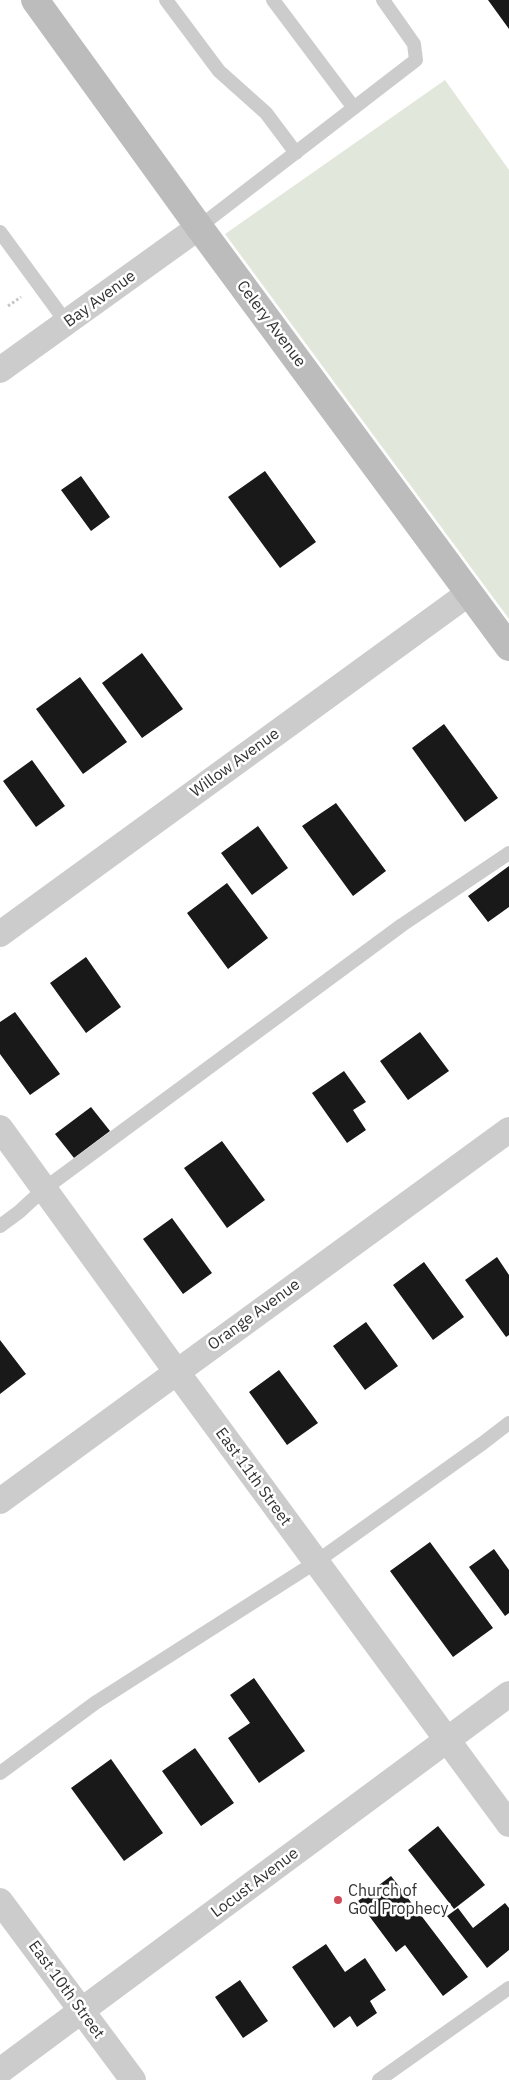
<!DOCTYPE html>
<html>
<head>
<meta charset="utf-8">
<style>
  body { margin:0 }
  canvas { display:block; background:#fff }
</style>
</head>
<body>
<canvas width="509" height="2080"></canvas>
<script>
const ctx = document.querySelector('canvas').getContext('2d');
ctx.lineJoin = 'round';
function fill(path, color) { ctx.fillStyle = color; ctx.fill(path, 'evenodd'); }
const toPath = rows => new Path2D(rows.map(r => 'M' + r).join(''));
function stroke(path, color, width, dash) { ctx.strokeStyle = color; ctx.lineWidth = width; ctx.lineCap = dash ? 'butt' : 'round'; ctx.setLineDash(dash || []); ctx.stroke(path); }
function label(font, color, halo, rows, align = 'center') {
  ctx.font = font + ' "IBM Plex Sans",sans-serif'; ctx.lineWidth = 5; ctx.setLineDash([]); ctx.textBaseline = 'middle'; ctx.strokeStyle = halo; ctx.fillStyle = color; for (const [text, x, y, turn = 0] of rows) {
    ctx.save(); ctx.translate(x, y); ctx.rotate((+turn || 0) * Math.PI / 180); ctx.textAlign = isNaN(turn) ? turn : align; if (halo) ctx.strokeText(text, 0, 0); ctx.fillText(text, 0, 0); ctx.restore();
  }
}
fill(toPath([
  [445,80,509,170,509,619,225,234]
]), '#e2e7dc');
fill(toPath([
  [488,0,509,0,509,29],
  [265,471,316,542,280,568,228,497],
  [81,476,110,517,91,531,61,490],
  [142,653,183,709,142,738,102,683],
  [80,677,127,742,83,774,36,709],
  [444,724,498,798,465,822,412,748],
  [32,760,65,806,36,827,3,781],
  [336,803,386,871,353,896,302,826],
  [258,826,288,868,252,895,221,853],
  [509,866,509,907,488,922,468,896],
  [227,883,268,938,228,969,187,913],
  [86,957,121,1007,86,1033,50,983],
  [15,1012,60,1074,30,1095,0,1054,0,1022],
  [420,1032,449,1071,408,1100,380,1061],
  [344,1071,366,1102,353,1110,366,1130,347,1143,312,1093],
  [91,1107,110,1131,74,1158,55,1134],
  [222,1141,265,1200,227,1228,184,1168],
  [172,1218,212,1273,183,1294,143,1239],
  [497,1257,509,1275,509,1335,506,1337,465,1280],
  [424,1262,464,1317,433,1340,393,1285],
  [366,1322,398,1366,365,1390,333,1346],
  [0,1340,26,1374,0,1394],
  [279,1370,318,1423,287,1445,249,1392],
  [430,1542,493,1628,453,1657,390,1571],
  [494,1549,509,1570,509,1613,505,1616,469,1567],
  [254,1678,305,1751,259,1783,228,1738,250,1723,230,1695],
  [195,1748,234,1803,201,1826,162,1771],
  [111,1759,163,1833,124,1861,71,1788],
  [438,1826,485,1885,454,1909,408,1850],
  [391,1876,468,1977,443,1996,405,1945,396,1952,358,1901],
  [505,1903,509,1908,509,1950,487,1968,447,1916,458,1908,473,1928],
  [326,1944,345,1972,365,1958,386,1990,370,2001,377,2013,357,2027,350,2016,334,2028,292,1967],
  [240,1980,268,2021,243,2038,215,1997]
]), '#191919');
stroke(toPath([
  [8,306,21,297]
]), '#c6c6c6', 3, [2.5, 2.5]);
stroke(toPath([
  [166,0,219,71,266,113,296,153],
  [273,0,354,108],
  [199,227,416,60,414,44,383,0],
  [0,232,66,322],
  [0,1226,19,1212,44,1189,402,925,509,853],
  [0,1773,95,1703,316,1562,483,1443,509,1423],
  [379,2080,509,1988]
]), '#ccc', 14);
stroke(toPath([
  [0,370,199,227],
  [0,934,469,593],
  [0,1128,176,1371,509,1824],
  [0,1501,509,1130],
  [0,1901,133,2080],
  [0,2071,509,1694]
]), '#ccc', 26);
stroke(toPath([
  [35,0,199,227,509,647]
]), '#bcbcbc', 28);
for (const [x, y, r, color] of [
  [338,1900,5,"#d14b59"]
]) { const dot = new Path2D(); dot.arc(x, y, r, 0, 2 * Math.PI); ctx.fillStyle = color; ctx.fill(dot); stroke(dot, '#fff', 2); }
label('16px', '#323232', '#fff', [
  ["Bay Avenue",100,299,-36],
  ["Celery Avenue",271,324,53],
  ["Willow Avenue",235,763,-36],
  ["Orange Avenue",254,1315,-36],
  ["East 11th Street",253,1477,54],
  ["Locust Avenue",255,1883,-37],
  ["East 10th Street",66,1990,54]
]);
label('16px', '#323232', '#fff', [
  ["Church of",348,1891],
  ["God Prophecy",348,1909]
], 'left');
</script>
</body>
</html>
